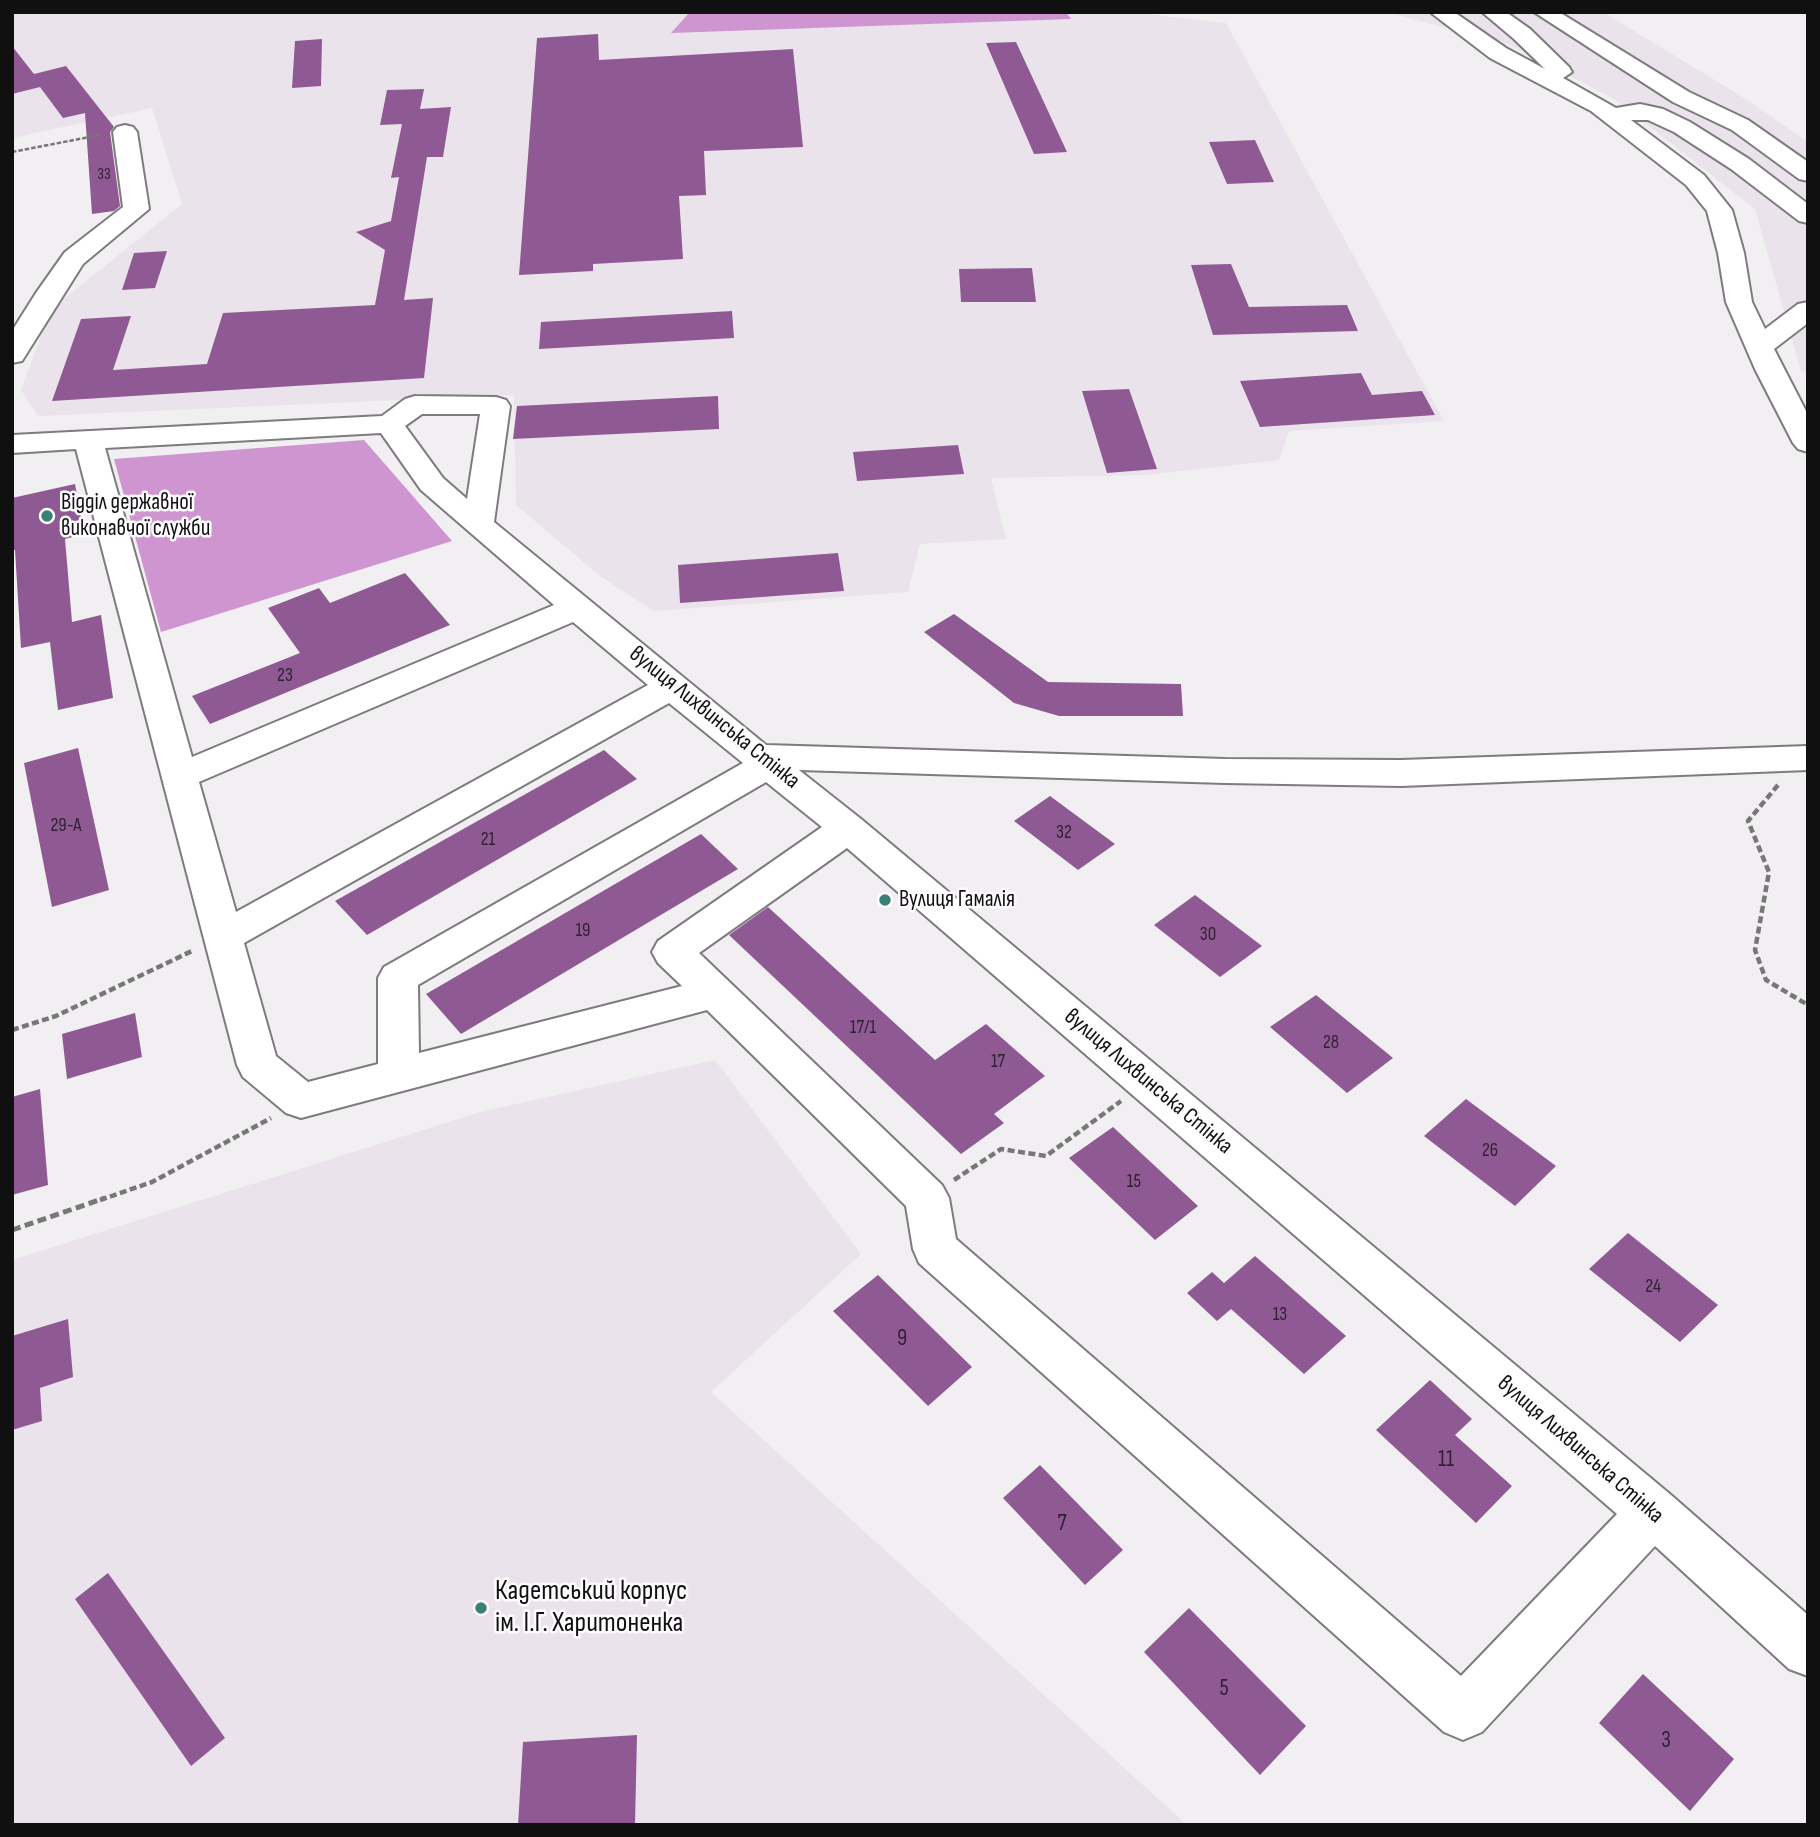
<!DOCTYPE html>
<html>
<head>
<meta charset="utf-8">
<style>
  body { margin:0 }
  #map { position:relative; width:1820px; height:1837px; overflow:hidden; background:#f1eff1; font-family:"Sofia Sans Condensed",sans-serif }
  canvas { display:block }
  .frame { position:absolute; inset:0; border:14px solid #111011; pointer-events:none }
</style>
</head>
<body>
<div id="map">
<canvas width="1820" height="1837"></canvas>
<div class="frame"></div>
</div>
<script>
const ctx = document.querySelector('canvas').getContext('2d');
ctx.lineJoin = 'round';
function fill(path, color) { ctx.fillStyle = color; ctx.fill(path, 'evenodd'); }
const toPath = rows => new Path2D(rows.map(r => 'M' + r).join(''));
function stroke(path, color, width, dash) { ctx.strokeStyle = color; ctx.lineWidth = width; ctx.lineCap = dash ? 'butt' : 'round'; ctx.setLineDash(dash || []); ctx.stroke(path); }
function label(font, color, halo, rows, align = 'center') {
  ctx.font = font + ' "Sofia Sans Condensed",sans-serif'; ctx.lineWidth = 5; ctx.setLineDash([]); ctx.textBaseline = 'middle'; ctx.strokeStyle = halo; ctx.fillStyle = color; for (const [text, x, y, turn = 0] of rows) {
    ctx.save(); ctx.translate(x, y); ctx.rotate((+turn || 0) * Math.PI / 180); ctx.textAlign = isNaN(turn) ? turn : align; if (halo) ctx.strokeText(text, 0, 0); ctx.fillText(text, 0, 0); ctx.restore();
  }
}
fill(toPath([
  [12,12,1129,12,1226,23,1444,421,1289,431,1279,460,1146,475,991,478,1006,539,920,544,908,592,654,611,600,576,516,505,514,395,38,416,21,390,51,309,182,204,152,108,12,138],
  [1385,12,1603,12,1749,101,1808,142,1808,372,1801,371,1755,209,1614,99,1506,43],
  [715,1060,861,1254,711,1392,1187,1825,12,1825,12,1260,480,1112]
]), '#ebe3eb');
fill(toPath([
  [690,12,1066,12,1071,19,671,33],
  [364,440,452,541,161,632,114,459]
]), '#ce95d1');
fill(toPath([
  [598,34,599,60,793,49,803,147,704,151,706,195,679,196,683,259,593,264,593,271,519,275,537,38],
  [322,39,321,86,292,88,295,41],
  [1016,42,1067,152,1034,154,986,43],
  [12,46,34,74,66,66,114,127,110,132,120,206,114,211,92,214,85,113,63,118,40,87,12,94],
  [424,89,420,109,451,107,443,157,427,157,404,300,433,298,424,378,52,401,81,319,131,316,113,370,207,364,223,313,375,305,385,250,356,232,391,221,399,177,391,178,402,124,380,125,387,90],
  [1255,140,1274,182,1227,184,1209,142],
  [167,251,155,288,122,290,134,253],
  [1231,264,1249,307,1347,305,1358,331,1213,335,1191,265],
  [1032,268,1036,302,961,302,959,269],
  [732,311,734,338,539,349,541,322],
  [1361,373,1372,395,1422,391,1435,415,1260,427,1240,381],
  [1129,389,1157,469,1107,473,1082,391],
  [718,396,719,429,513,439,517,406],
  [958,445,964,474,857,481,853,452],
  [75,484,84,534,65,539,72,622,101,615,113,698,58,710,50,642,21,648,15,550,12,550,12,498],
  [838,553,844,591,680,603,678,565],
  [405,573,450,625,210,724,192,696,300,653,268,608,319,588,330,603],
  [954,614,1048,682,1181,684,1183,716,1059,716,1014,703,924,632],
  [78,748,109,890,52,907,24,763],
  [604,750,637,779,367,935,335,901],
  [1050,796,1115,844,1078,870,1014,821],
  [701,834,738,869,461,1034,426,994],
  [1195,895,1262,946,1220,977,1154,925],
  [768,907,935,1060,986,1024,1045,1076,994,1114,1004,1123,961,1154,729,935],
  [1316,995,1393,1058,1347,1093,1270,1027],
  [135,1013,142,1057,67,1079,62,1034],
  [40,1089,48,1185,12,1195,12,1097],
  [1466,1099,1556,1166,1515,1206,1424,1136],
  [1113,1127,1198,1206,1155,1240,1069,1158],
  [1628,1233,1718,1305,1680,1342,1589,1269],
  [1255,1256,1346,1336,1304,1374,1231,1309,1217,1321,1187,1293,1212,1272,1224,1283],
  [878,1275,972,1367,928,1406,833,1311],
  [68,1319,73,1377,40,1388,42,1421,12,1430,12,1336],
  [1430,1380,1472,1419,1455,1435,1512,1486,1476,1523,1376,1430],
  [1040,1465,1123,1550,1085,1585,1003,1498],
  [108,1573,225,1738,191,1766,75,1599],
  [1189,1608,1306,1726,1260,1775,1144,1652],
  [1643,1674,1734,1759,1690,1811,1599,1723],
  [637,1735,635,1825,518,1825,523,1742]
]), '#8f5a93');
const minor = toPath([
  [1430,12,1454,12,1506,48,1545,69,1514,39,1482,12,1506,12,1530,29,1569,67,1572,72,1563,78,1616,108,1640,104,1663,109,1690,122,1749,159,1808,204,1808,223,1799,221,1731,169,1674,132,1648,120,1631,120,1704,175,1732,210,1744,253,1752,302,1765,329,1798,304,1808,302,1808,323,1774,349,1808,415,1808,452,1798,449,1793,443,1755,369,1726,302,1718,253,1707,211,1686,185,1591,111,1490,58,1430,12],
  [1534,12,1559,12,1689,92,1748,120,1808,162,1808,181,1799,179,1732,130,1673,102,1534,12],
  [125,125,133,127,137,132,149,209,83,264,22,361,12,363,12,331,36,293,65,252,123,207,113,132,117,127,125,125],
  [415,396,496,397,506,400,510,406,494,522,766,745,1225,759,1401,760,1808,746,1808,770,1401,786,1225,783,799,770,861,819,1671,1495,1808,1615,1808,1676,1789,1669,1655,1546,1482,1732,1463,1740,1444,1732,919,1263,913,1249,906,1206,707,1010,301,1118,286,1113,243,1077,237,1065,76,449,12,453,12,435,382,416,405,399,415,396],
  [422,414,480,414,467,499,443,478,405,426,422,414],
  [381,433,421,490,554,605,192,757,105,448,381,433],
  [573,622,648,685,236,912,199,782,573,622],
  [669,703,743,763,384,967,378,978,378,1064,308,1082,276,1056,244,943,669,703],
  [766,782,822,827,658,941,652,952,658,963,682,986,419,1053,418,985,766,782],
  [847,848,1617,1514,1461,1676,956,1239,949,1198,942,1185,699,953,847,848]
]);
stroke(minor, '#7d7b7d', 4);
stroke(toPath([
  [12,152,100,135]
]), '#787778', 2.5, [4.5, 2]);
stroke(toPath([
  [1778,785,1748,821,1769,872,1755,950,1766,980,1808,1005],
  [12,1030,56,1016,194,950],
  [954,1180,1001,1149,1046,1156,1121,1101],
  [100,1200,152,1182,271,1118]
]), '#787778', 4.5, [7, 3.5]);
stroke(toPath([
  [12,1230,105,1198]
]), '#787778', 5, [9, 4.5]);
fill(minor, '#fff');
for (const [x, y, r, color] of [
  [47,516,7,"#3a8077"],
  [885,900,7,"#3a8077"],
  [481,1608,7,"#3a8077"]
]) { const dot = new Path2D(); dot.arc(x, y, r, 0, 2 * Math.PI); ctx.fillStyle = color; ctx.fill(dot); stroke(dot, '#fefcff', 2.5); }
label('16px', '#302232', null, [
  ["33",104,175]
]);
label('19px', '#302232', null, [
  ["23",285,676],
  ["29-А",66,826],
  ["32",1064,833],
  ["21",488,840],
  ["19",583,931],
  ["30",1208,935],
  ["17/1",863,1028],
  ["28",1331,1043],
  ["17",998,1062],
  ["26",1490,1151],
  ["15",1134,1182],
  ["24",1653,1287],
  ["13",1280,1315]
]);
label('23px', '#111011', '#fefcff', [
  ["Відділ державної",61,503],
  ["виконавчої служби",61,529],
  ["Вулиця Гамалія",899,900]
], 'left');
label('23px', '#111011', '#fefcff', [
  ["вулиця Лихвинська Стінка",714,718,39],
  ["вулиця Лихвинська Стінка",1148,1082,40],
  ["вулиця Лихвинська Стінка",1580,1450,41]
]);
label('23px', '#302232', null, [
  ["9",902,1339],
  ["11",1446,1460],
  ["7",1062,1524],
  ["5",1224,1689],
  ["3",1666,1741]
]);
label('28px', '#111011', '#fefcff', [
  ["Кадетський корпус",495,1592],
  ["ім. І.Г. Харитоненка",495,1624]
], 'left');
</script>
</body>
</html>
